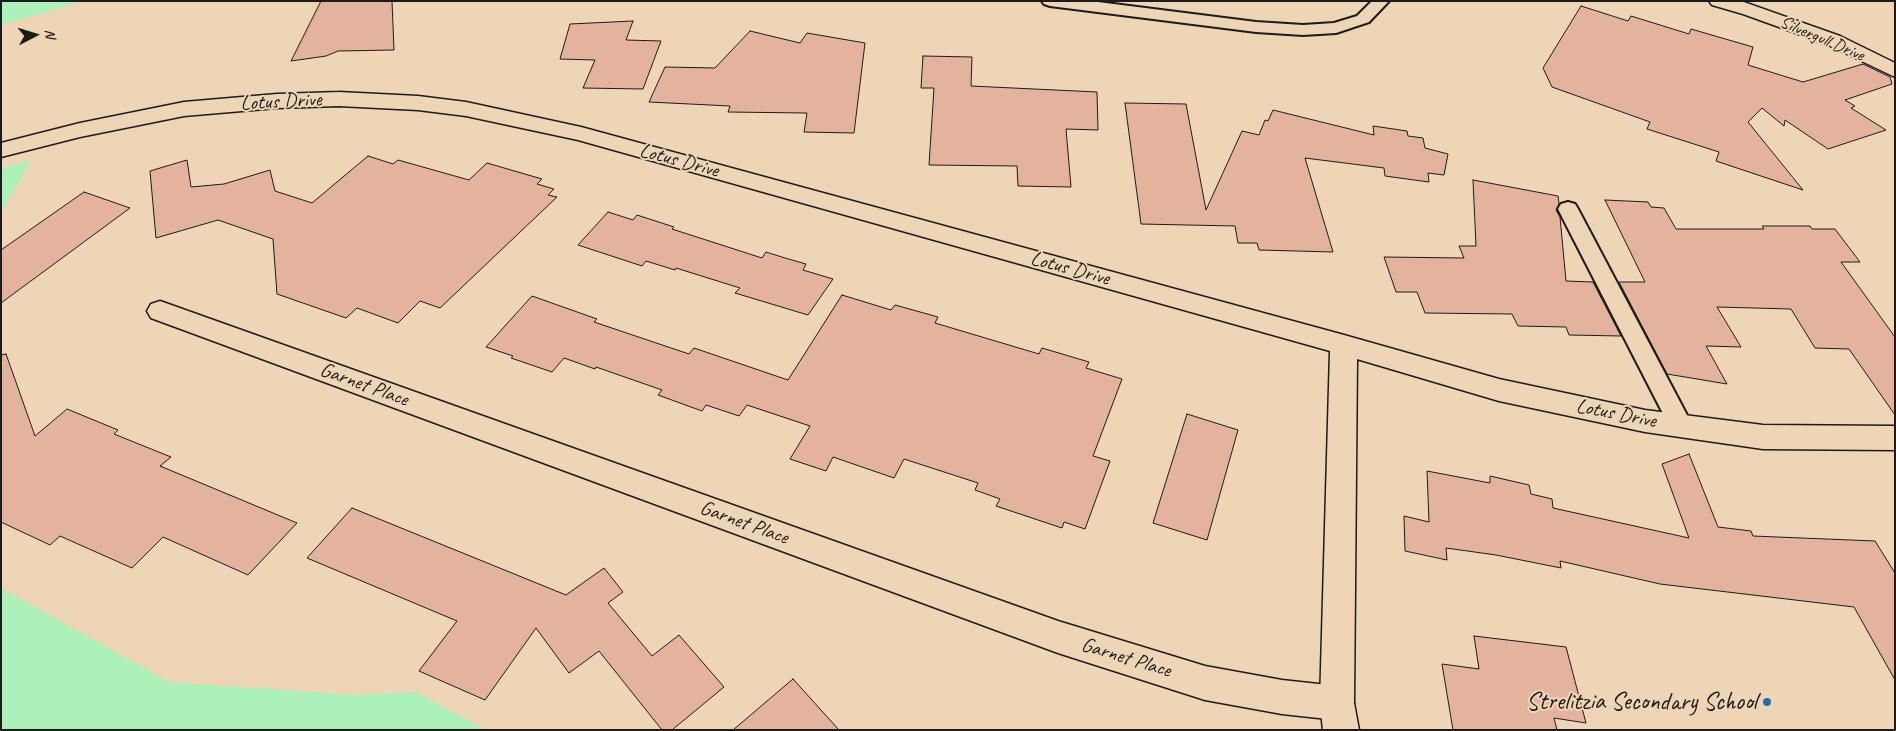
<!DOCTYPE html>
<html>
<head>
<meta charset="utf-8">
<style>
  body { margin:0 }
  #map { position:relative; width:1896px; height:731px; overflow:hidden; background:#eed5b5; font-family:Caveat,sans-serif }
  canvas { display:block }
  .frame { position:absolute; inset:0; border:2px solid #1c1c1c; pointer-events:none }
  .north { position:absolute; left:10px; top:10px; width:50px; height:50px; -webkit-text-stroke:4px #eed5b5; paint-order:stroke; rotate:85deg; font-size:14px; font-weight:700; line-height:20px; text-align:center; color:#1c1c1c }
  .north::after { content:''; display:block; margin:auto; width:18px; height:22px; background:#1c1c1c; clip-path:polygon(50% 0,100% 100%,50% 72%,0 100%) }
</style>
</head>
<body>
<div id="map">
<canvas width="1896" height="731"></canvas>
<div class="frame"></div>
<div class="north">N</div>
</div>
<script>
const ctx = document.querySelector('canvas').getContext('2d');
ctx.lineJoin = 'round';
function fill(path, color) { ctx.fillStyle = color; ctx.fill(path, 'evenodd'); }
const toPath = rows => new Path2D(rows.map(r => 'M' + r).join(''));
function stroke(path, color, width, dash) { ctx.strokeStyle = color; ctx.lineWidth = width; ctx.lineCap = dash ? 'butt' : 'round'; ctx.setLineDash(dash || []); ctx.stroke(path); }
function label(font, color, halo, rows, align = 'center') {
  ctx.font = font + ' Caveat,sans-serif'; ctx.lineWidth = 4; ctx.setLineDash([]); ctx.textBaseline = 'middle'; ctx.strokeStyle = halo; ctx.fillStyle = color; for (const [text, x, y, turn = 0] of rows) {
    ctx.save(); ctx.translate(x, y); ctx.rotate((+turn || 0) * Math.PI / 180); ctx.textAlign = isNaN(turn) ? turn : align; if (halo) ctx.strokeText(text, 0, 0); ctx.fillText(text, 0, 0); ctx.restore();
  }
}
fill(toPath([
  [1,1,85,1,1,25],
  [31,160,1,213,1,169],
  [1,588,169,682,355,695,416,692,485,730,1,730]
]), '#acf0ba');
const building = toPath([
  [321,1,392,1,394,50,338,51,326,56,291,61,321,1],
  [1581,6,1628,21,1631,16,1689,34,1691,29,1753,47,1748,65,1803,82,1863,64,1890,77,1892,84,1845,100,1855,106,1851,108,1886,130,1828,149,1785,120,1784,126,1762,108,1748,122,1803,190,1716,161,1719,152,1647,129,1650,122,1552,87,1543,68,1581,6],
  [633,21,626,40,661,41,643,89,583,88,595,60,560,59,570,24,633,21],
  [750,31,800,43,807,33,865,43,854,133,804,132,807,113,728,112,730,106,649,102,665,67,715,68,750,31],
  [923,56,972,57,971,86,1097,92,1098,130,1066,129,1071,187,1018,186,1017,166,929,165,934,88,921,88,923,56],
  [1125,103,1186,104,1206,210,1242,131,1259,135,1265,120,1268,121,1273,110,1374,135,1373,126,1407,131,1408,136,1423,138,1425,148,1448,154,1444,175,1428,173,1429,182,1385,176,1384,168,1305,158,1333,252,1259,250,1257,243,1238,243,1235,226,1141,224,1125,103],
  [368,156,393,164,398,160,469,180,487,163,542,179,537,184,554,189,548,195,557,197,440,308,420,301,398,323,357,308,346,318,277,294,273,239,218,220,156,238,150,171,187,160,191,187,224,184,270,170,275,191,312,203,368,156],
  [1473,180,1558,196,1559,204,1556,210,1560,217,1566,281,1593,282,1621,336,1569,335,1566,327,1518,326,1512,314,1425,313,1417,292,1396,292,1384,257,1464,258,1459,246,1476,246,1473,180],
  [84,192,130,208,1,303,1,250,84,192],
  [1605,200,1648,202,1651,207,1664,208,1676,229,1764,229,1762,226,1810,226,1812,229,1835,229,1860,262,1841,262,1895,337,1895,415,1849,349,1815,348,1791,309,1717,307,1741,347,1706,346,1727,384,1667,374,1619,282,1645,282,1605,200],
  [608,212,633,220,637,215,674,227,672,229,762,258,766,252,785,258,806,264,803,270,833,279,808,315,735,293,740,288,676,268,675,270,646,261,642,266,578,245,608,212],
  [842,295,891,310,895,305,938,317,935,323,1039,354,1042,348,1089,362,1086,368,1122,379,1093,456,1110,461,1085,529,1064,522,1062,528,996,506,1000,499,975,490,978,483,904,459,894,478,833,457,826,471,790,459,810,426,747,405,739,416,706,405,702,411,658,395,662,390,596,367,595,369,564,358,552,372,511,358,513,356,486,347,532,296,597,319,594,322,689,354,694,348,788,380,842,295],
  [6,354,35,436,67,409,118,430,114,434,171,457,160,466,297,523,248,575,163,537,132,568,60,536,50,545,1,522,1,355,6,354],
  [1187,414,1238,430,1207,540,1153,523,1187,414],
  [1689,454,1718,527,1751,531,1753,536,1875,541,1895,573,1895,680,1854,607,1660,584,1560,561,1561,568,1496,555,1446,548,1447,560,1405,551,1404,516,1429,522,1427,471,1490,483,1490,476,1529,485,1531,494,1552,499,1553,508,1689,538,1662,464,1689,454],
  [352,508,566,595,604,568,623,592,608,603,652,656,679,635,724,687,672,730,662,730,599,651,569,673,536,628,485,700,419,671,457,621,307,558,352,508],
  [1474,636,1566,647,1586,723,1554,718,1557,730,1453,730,1442,664,1479,669,1474,636],
  [793,679,839,730,733,730,793,679]
]);
fill(building, '#e4b39e');
stroke(building, '#1c1c1c', 1);
const lane = toPath([
  [1042,1,1090,1,1256,22,1303,25,1334,23,1357,16,1372,1,1389,1,1369,22,1336,33,1303,35,1256,32,1050,6,1044,4,1042,1],
  [1568,202,1575,204,1578,209,1689,419,1693,426,1689,433,1681,435,1673,433,1558,209,1561,204,1568,202]
]);
const street = toPath([
  [1709,1,1741,1,1840,36,1895,63,1895,77,1826,44,1743,14,1712,5,1709,1],
  [160,301,1058,621,1205,666,1282,680,1337,686,1349,691,1354,703,1349,715,1337,720,1282,714,1205,700,1058,653,151,318,147,311,151,304,160,301]
]);
const secondary = toPath([
  [339,92,418,96,466,102,581,127,1344,335,1499,379,1645,410,1763,425,1895,426,1895,450,1763,449,1645,432,1499,401,1357,359,1354,703,1359,730,1323,730,1320,703,1330,351,578,140,466,116,418,110,339,106,277,108,184,116,80,137,1,157,1,143,80,123,184,102,277,94,339,92]
]);
stroke(lane, '#1c1c1c', 4);
stroke(street, '#1c1c1c', 3);
stroke(secondary, '#1c1c1c', 3);
fill(lane, '#eed5b5');
fill(street, '#eed5b5');
fill(secondary, '#eed5b5');
for (const [x, y, r, color] of [
  [1767,702,5,"#1f6fb2"]
]) { const dot = new Path2D(); dot.arc(x, y, r, 0, 2 * Math.PI); ctx.fillStyle = color; ctx.fill(dot); stroke(dot, '#eed5b5', 2); }
label('18px', '#1c1c1c', '#eed5b5', [
  ["Silvergull Drive",1822,39,23]
]);
label('21px', '#1c1c1c', '#eed5b5', [
  ["Lotus Drive",281,102,-3],
  ["Lotus Drive",679,161,15],
  ["Lotus Drive",1070,269,15],
  ["Garnet Place",364,385,20],
  ["Lotus Drive",1616,414,11],
  ["Garnet Place",744,523,20],
  ["Garnet Place",1126,658,17]
]);
label('25px', '#1c1c1c', '#eed5b5', [
  ["Strelitzia Secondary School",1757,702]
], 'right');
</script>
</body>
</html>
